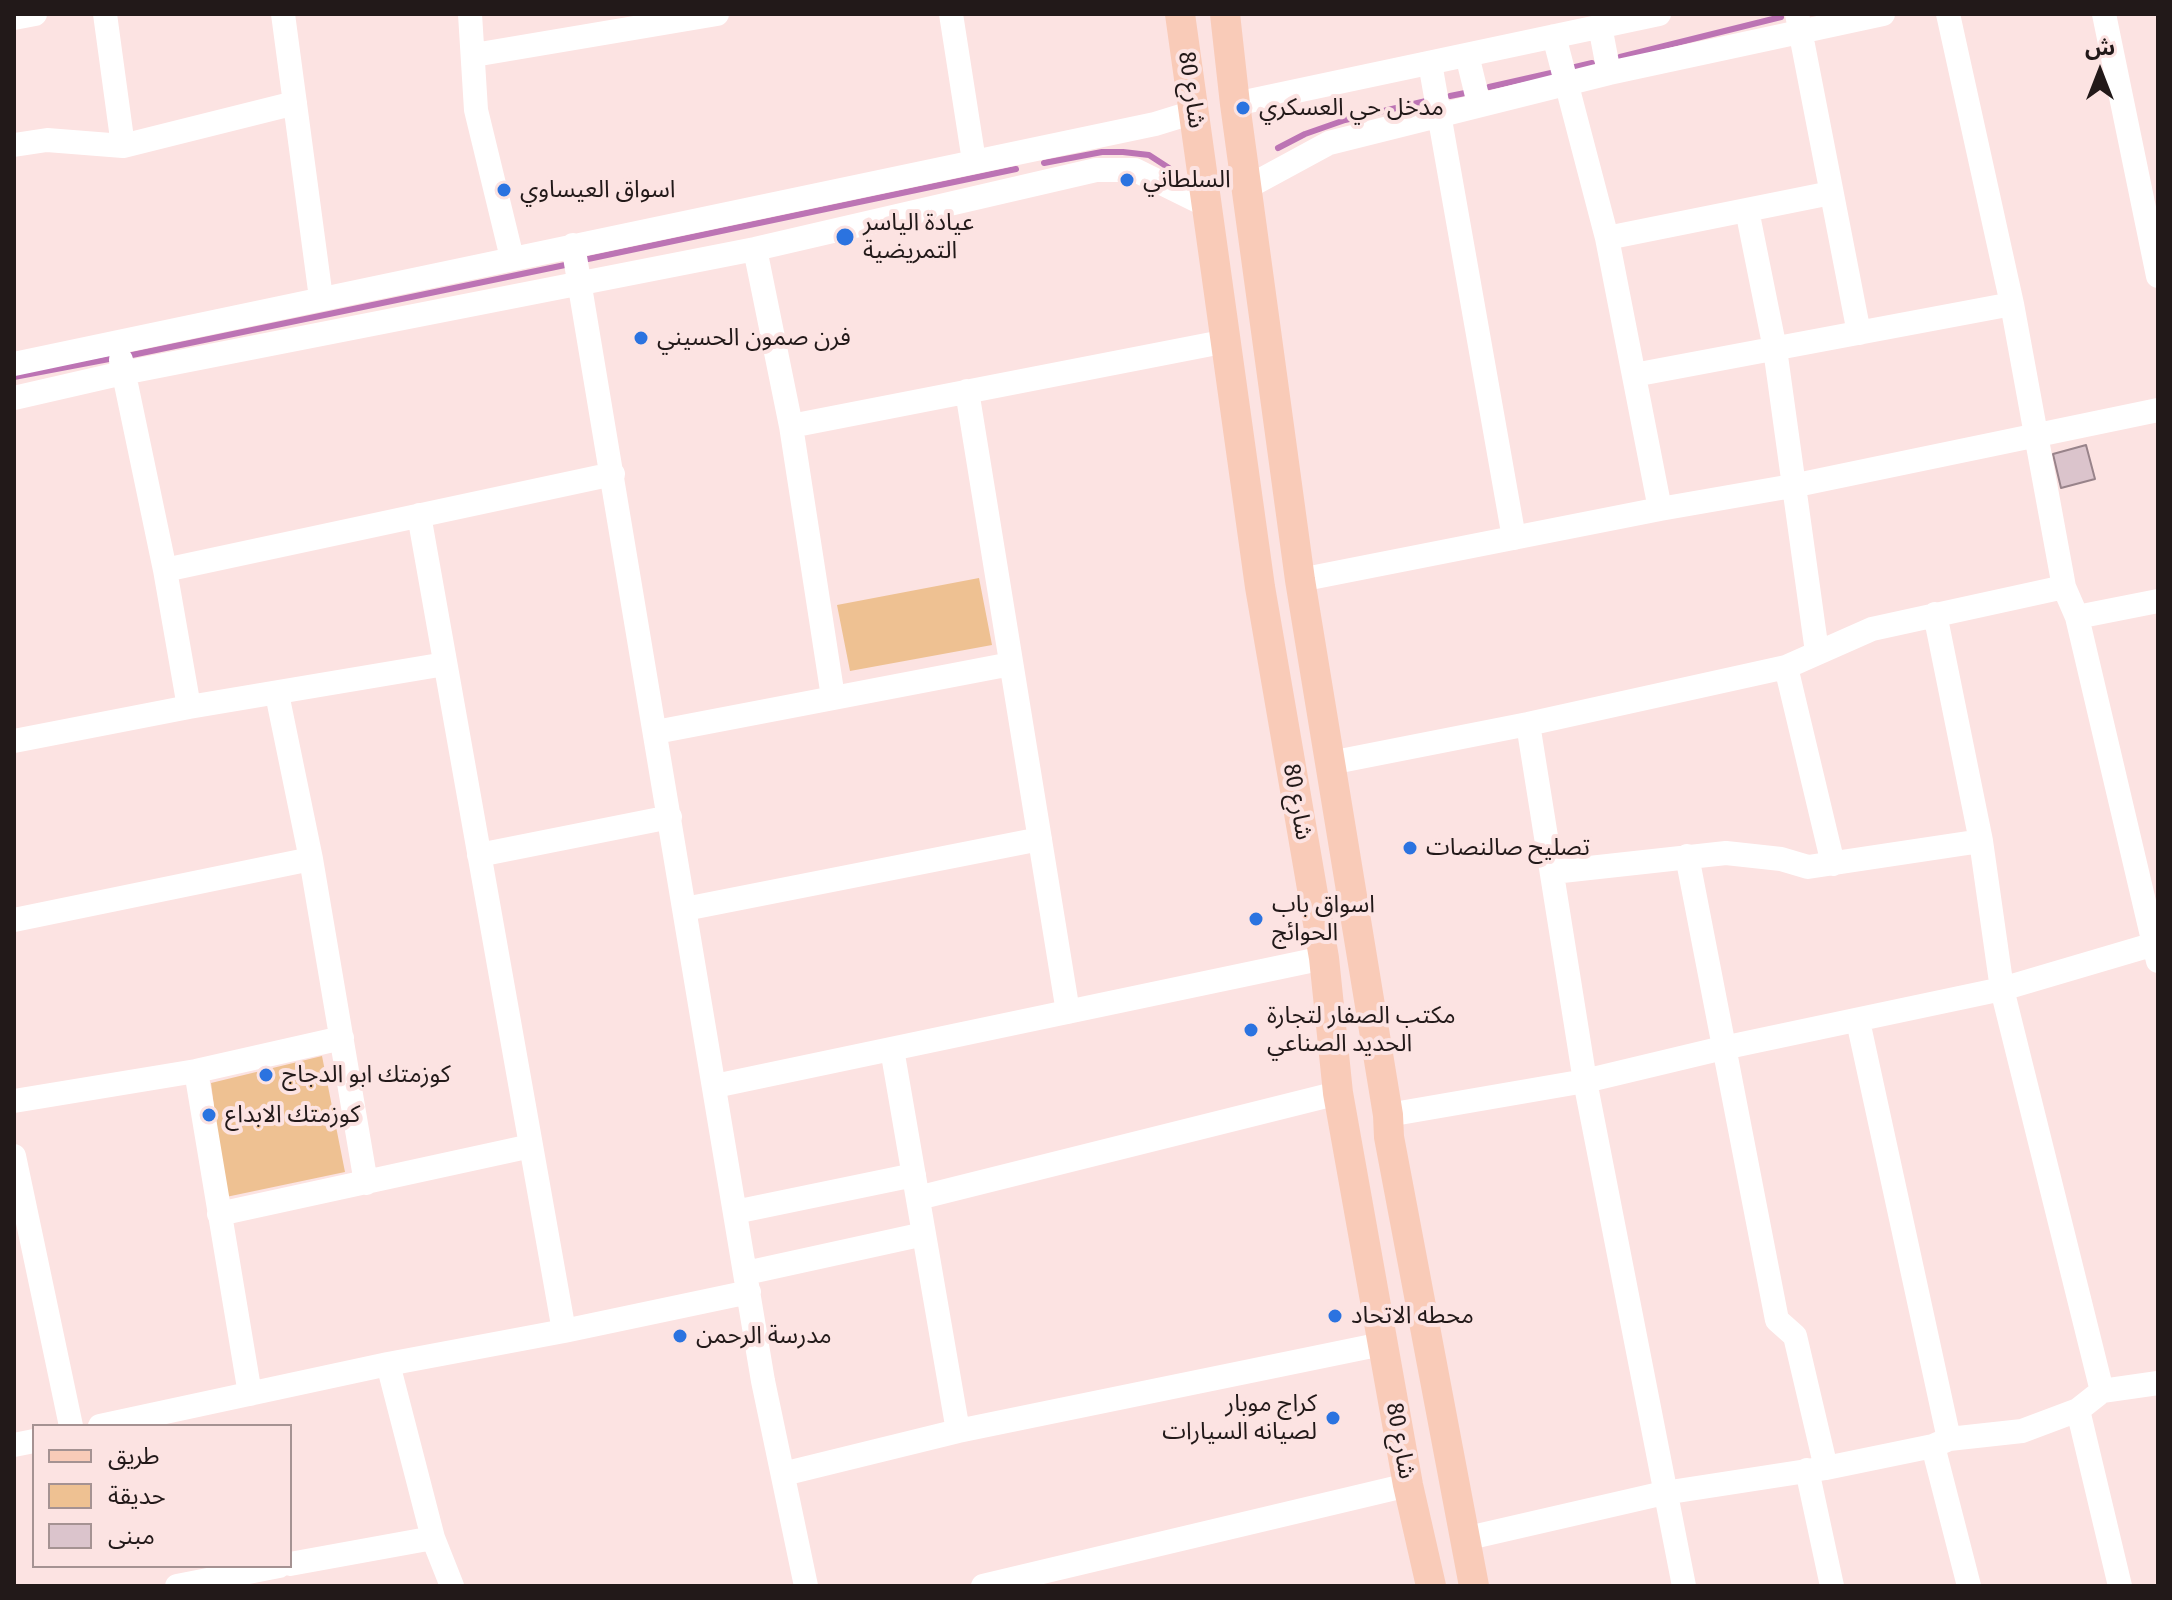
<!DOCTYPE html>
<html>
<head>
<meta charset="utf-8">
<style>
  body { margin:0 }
  #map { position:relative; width:2172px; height:1600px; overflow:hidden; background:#fce3e2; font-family:"Fira Sans Condensed","Noto Sans Arabic",sans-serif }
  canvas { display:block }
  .frame { position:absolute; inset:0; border:16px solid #221919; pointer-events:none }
  .legend { position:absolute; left:32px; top:1424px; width:260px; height:144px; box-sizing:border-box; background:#fce3e2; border:2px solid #a59292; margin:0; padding:10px 14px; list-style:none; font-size:24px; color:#221919 }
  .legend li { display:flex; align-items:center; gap:16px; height:40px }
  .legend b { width:40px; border:2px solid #a59292 }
  .north { position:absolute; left:2060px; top:32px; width:80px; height:80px; -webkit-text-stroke:6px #fce3e2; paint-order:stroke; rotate:0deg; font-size:22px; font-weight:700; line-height:32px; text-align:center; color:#221919 }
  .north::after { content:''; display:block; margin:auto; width:28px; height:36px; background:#221919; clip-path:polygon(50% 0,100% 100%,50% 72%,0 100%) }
</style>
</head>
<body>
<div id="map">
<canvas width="2172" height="1600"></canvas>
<div class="frame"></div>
<ul class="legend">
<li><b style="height:10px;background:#f9cbb8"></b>طريق</li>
<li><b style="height:22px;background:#eec192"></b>حديقة</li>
<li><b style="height:22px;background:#dbc4cc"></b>مبنى</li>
</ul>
<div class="north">ش</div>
</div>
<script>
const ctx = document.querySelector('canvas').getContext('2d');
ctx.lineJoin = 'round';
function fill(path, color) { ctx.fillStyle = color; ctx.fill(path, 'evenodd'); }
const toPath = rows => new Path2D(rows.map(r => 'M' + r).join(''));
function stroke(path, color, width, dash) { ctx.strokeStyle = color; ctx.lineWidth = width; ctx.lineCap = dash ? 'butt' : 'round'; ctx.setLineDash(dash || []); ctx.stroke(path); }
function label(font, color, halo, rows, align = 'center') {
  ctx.font = font + ' "Fira Sans Condensed","Noto Sans Arabic",sans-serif'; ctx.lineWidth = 8; ctx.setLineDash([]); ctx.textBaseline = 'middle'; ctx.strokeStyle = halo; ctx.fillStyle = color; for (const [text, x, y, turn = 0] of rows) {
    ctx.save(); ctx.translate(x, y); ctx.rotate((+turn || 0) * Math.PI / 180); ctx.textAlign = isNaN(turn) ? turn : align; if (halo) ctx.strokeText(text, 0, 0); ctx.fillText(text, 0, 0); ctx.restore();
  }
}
fill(toPath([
  [979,578,992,645,850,671,837,605],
  [322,1056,345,1172,226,1197,211,1083]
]), '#eec192');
stroke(toPath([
  [1620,57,1781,17],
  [1571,68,1592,63],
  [1489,87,1551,73],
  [1450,96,1465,93],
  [1278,148,1305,134,1345,120,1426,101],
  [1044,163,1102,152,1123,152,1149,155,1169,168],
  [588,259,1016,169],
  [132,355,565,265],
  [14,377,109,359]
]), '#bc74b4', 6);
const building = toPath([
  [2086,445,2095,479,2061,488,2053,454,2086,445]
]);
fill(building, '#dbc4cc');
stroke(building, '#98838a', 2);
stroke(toPath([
  [105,14,123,146],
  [283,14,321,298],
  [470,14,476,110,512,258],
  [951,14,974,161],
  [1797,14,1859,333],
  [1948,14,2012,304,2064,587,2077,617,2158,961],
  [2104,14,2158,276],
  [14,18,35,14],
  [1600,26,1609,73],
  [1554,36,1607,238,1660,509],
  [474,55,717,14],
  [1467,55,1479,104],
  [1430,63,1514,538],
  [1235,104,1659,14],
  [14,145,47,140,123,146,295,103],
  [1246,188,1329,143,1609,73,1883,14],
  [1747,210,1775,349,1817,652],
  [1607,238,1831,193],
  [573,245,763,1381,806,1586],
  [755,249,791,426,833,697],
  [121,360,165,570,189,707],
  [14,364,1155,124,1194,112],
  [1634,375,2012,304],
  [967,391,1068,1012],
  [14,398,123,373,755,249,1096,170,1135,170,1208,206],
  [791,426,1227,341],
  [419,515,564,1331],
  [165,570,613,474],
  [1300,580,1660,509,1792,486,2158,410],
  [1935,614,1981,841,2002,989,2102,1391],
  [2077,617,2158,601],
  [1786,667,1833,864],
  [277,694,311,859,366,1183],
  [1528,724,1585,1081,1684,1586],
  [656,732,1011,664],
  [14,741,189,707,445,664],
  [1330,763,1528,724,1786,667,1872,629,2064,587],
  [479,855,670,817],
  [1687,856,1777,1320,1795,1336,1826,1468],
  [1553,872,1726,853,1781,859,1808,867,1981,841],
  [685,909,1040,839],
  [14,920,311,859],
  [1858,1021,1949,1439],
  [892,1049,958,1431],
  [196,1071,250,1394],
  [715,1086,1324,958],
  [14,1101,196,1071,342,1038],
  [1388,1115,1585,1081,1723,1048,2002,989,2158,943],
  [14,1156,71,1426],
  [918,1198,1338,1093],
  [735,1212,914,1175],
  [219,1214,531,1146],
  [746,1273,924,1234],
  [388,1364,433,1538,452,1586],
  [2078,1410,2120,1586],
  [100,1426,388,1364,564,1331,749,1292],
  [14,1445,34,1441],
  [1933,1446,1969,1586],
  [1807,1470,1832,1586],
  [783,1474,958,1431,1382,1344],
  [1464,1539,1664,1493,1826,1468,1933,1446,1949,1439,2022,1431,2078,1410,2102,1391,2158,1383],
  [290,1564,433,1538],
  [177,1586,279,1566],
  [983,1586,1408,1485]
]), '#fff', 24);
stroke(toPath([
  [1180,14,1260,587,1324,958,1338,1093,1408,1485,1431,1586],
  [1225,14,1235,104,1300,580,1388,1115,1389,1137,1474,1586]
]), '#f9cbb8', 30);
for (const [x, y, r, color] of [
  [1243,108,8,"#2b73e0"],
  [1127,180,8,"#2b73e0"],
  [504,190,8,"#2b73e0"],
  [845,237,10,"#2b73e0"],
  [641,338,8,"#2b73e0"],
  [1410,848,8,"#2b73e0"],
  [1256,919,8,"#2b73e0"],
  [1251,1030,8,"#2b73e0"],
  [266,1075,8,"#2b73e0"],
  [209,1115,8,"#2b73e0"],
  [1335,1316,8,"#2b73e0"],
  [680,1336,8,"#2b73e0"],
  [1333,1418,8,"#2b73e0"]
]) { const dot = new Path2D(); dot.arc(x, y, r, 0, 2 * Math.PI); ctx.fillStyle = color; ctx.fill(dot); stroke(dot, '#fce3e2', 3); }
label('24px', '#221919', '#fce3e2', [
  ["شارع 80",1191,90,82],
  ["شارع 80",1297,802,80],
  ["شارع 80",1400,1441,80]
]);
label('24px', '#221919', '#fce3e2', [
  ["مدخل حي العسكري",1259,108],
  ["السلطاني",1143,180],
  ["اسواق العيساوي",520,190],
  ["عيادة الياسر",863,223],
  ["التمريضية",863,251],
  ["فرن صمون الحسيني",657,338],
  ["تصليح صالنصات",1426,848],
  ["اسواق باب",1272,905],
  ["الحوائج",1272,933],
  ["مكتب الصفار لتجارة",1267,1016],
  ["الحديد الصناعي",1267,1044],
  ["كوزمتك ابو الدجاج",282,1075],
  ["كوزمتك الابداع",225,1115],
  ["محطه الاتحاد",1351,1316],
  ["مدرسة الرحمن",696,1336],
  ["كراج موبار",1317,1404,"right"],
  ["لصيانه السيارات",1317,1432,"right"]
], 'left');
</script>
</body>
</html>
